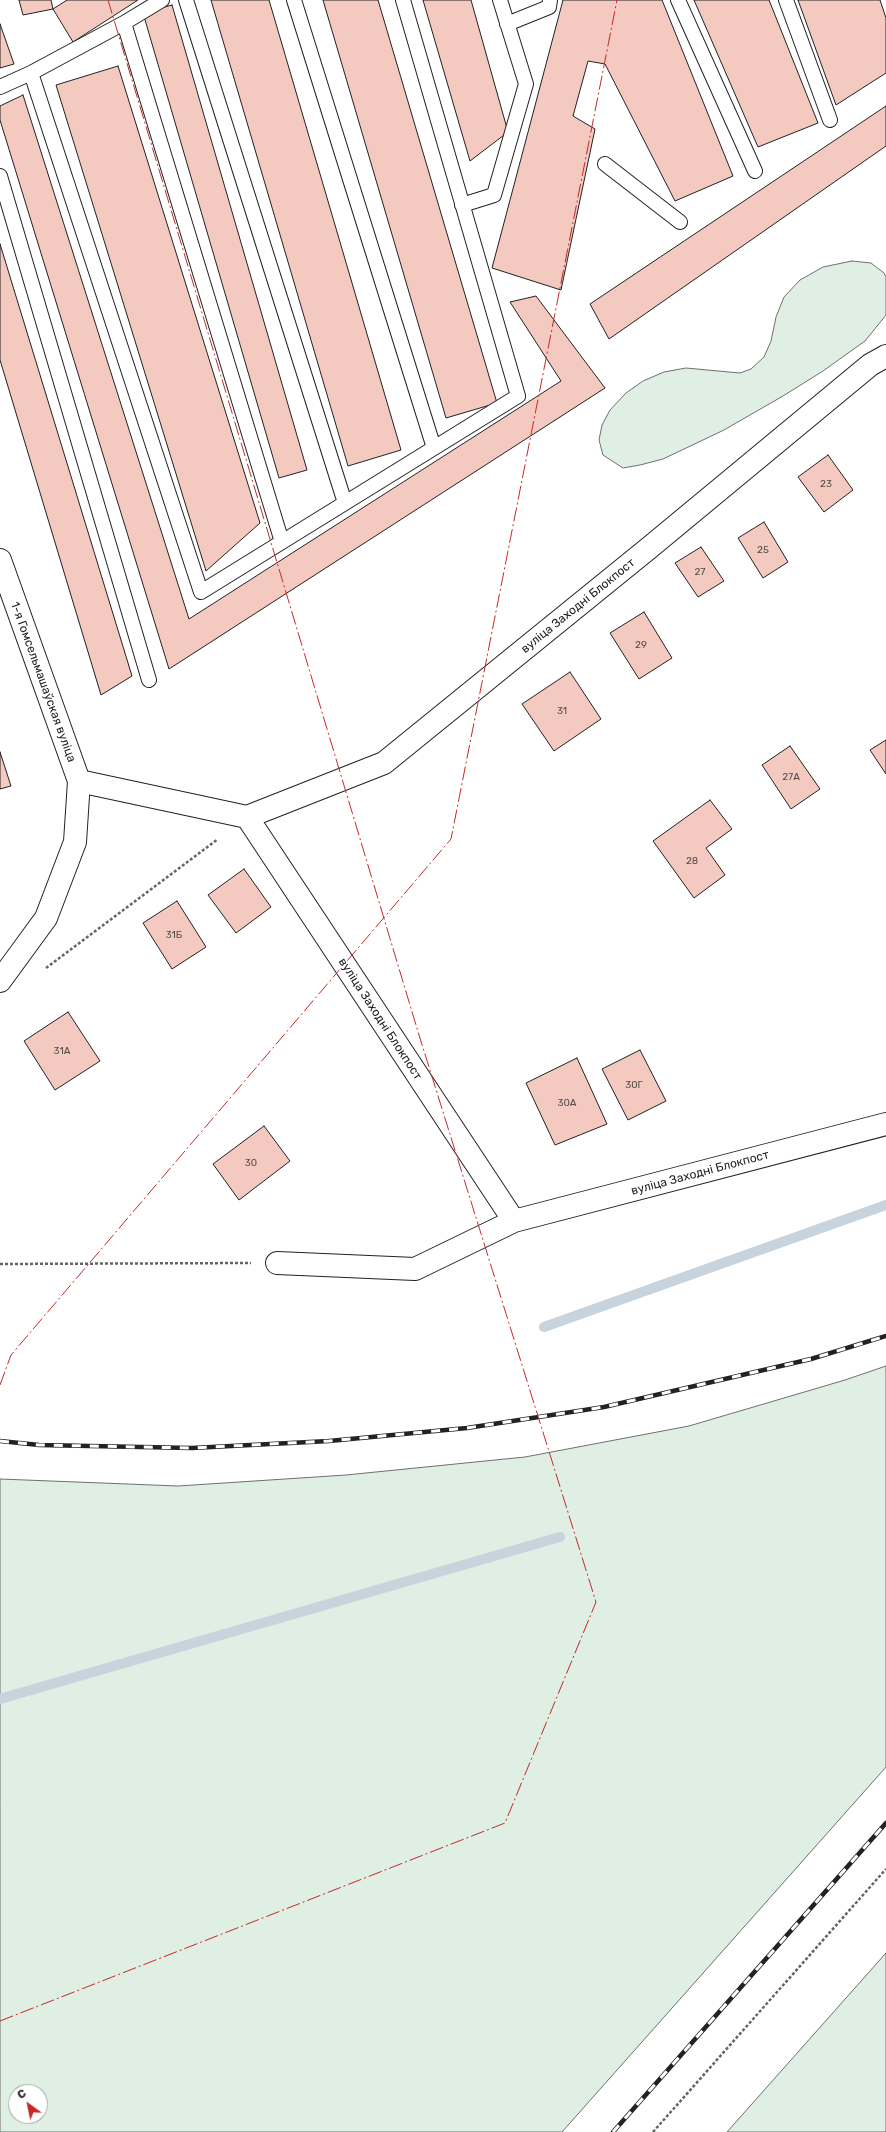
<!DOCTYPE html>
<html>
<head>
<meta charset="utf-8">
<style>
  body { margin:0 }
  #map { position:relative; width:886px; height:2132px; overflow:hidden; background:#fff; font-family:Rubik,sans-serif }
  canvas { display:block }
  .north { position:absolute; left:8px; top:2084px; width:40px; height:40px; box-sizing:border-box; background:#fff; border:1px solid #a7a7a7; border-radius:50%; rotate:327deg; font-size:11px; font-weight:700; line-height:16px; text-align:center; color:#222 }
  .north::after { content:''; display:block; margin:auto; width:14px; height:18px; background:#c62828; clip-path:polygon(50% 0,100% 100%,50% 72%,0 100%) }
</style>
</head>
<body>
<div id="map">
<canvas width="886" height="2132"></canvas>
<div class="north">С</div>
</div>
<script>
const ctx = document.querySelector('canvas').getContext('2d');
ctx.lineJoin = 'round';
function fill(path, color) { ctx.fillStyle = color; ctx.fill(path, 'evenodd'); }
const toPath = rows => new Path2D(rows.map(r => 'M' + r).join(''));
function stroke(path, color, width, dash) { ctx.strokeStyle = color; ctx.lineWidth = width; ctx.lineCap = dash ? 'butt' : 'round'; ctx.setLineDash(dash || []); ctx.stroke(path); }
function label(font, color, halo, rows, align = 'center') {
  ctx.font = font + ' Rubik,sans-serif'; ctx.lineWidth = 3; ctx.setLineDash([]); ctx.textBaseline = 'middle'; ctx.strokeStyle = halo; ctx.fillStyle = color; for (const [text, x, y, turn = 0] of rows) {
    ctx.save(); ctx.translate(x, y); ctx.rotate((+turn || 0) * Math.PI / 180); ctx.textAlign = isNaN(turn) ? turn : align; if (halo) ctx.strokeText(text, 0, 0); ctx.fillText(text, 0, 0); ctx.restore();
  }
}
const green = toPath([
  [852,261,871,263,884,273,886,277,886,315,865,341,823,371,783,396,724,430,663,459,640,465,623,468,603,455,599,440,602,425,610,410,626,393,643,381,664,372,686,368,740,373,751,369,764,357,771,341,776,317,784,297,800,280,823,267,852,261],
  [886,1366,886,1767,562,2132,0,2132,0,1479,178,1486,346,1475,525,1457,689,1426,845,1380,886,1366],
  [16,2092,40,2092,40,2116,16,2116,16,2092],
  [886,1953,886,2132,727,2132,886,1953]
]);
fill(green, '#e0efe3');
stroke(green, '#6f6f6f', 1);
stroke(toPath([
  [544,1327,886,1205],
  [0,1699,560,1537]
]), '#c7d3dd', 10);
const building = toPath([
  [19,0,51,0,53,9,23,15,19,0],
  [67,0,138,0,73,42,53,9,67,0],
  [211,0,269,0,401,450,348,466,211,0],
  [323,0,378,0,497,403,446,418,323,0],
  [423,0,471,0,508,132,470,161,423,0],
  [563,0,662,0,733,176,675,201,605,64,588,61,573,116,595,129,561,290,492,268,563,0],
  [694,0,769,0,818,123,758,147,694,0],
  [798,0,880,0,886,18,886,73,836,105,798,0],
  [172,5,307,470,279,478,143,13,172,5],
  [0,24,14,64,0,68,0,24],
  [118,66,260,523,206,571,56,85,118,66],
  [23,95,189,619,561,381,510,302,536,296,605,388,169,669,0,120,0,106,23,95],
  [886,106,886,146,609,339,590,304,886,106],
  [0,244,132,676,101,695,0,360,0,244],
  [828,455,853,490,824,512,798,477,828,455],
  [764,522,788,562,763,578,738,538,764,522],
  [701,547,724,581,698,597,675,563,701,547],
  [644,612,672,658,639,679,610,633,644,612],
  [570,672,601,719,554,751,522,704,570,672],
  [886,740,886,774,870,750,886,740],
  [790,746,820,789,791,809,762,765,790,746],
  [0,752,11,786,0,789,0,752],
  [710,800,732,829,706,848,725,875,694,898,653,841,710,800],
  [244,869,271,907,236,933,208,895,244,869],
  [177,901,206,947,172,969,143,923,177,901],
  [68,1012,100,1061,55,1090,24,1041,68,1012],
  [640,1050,666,1101,628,1120,602,1069,640,1050],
  [577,1058,607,1124,555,1145,526,1083,577,1058],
  [264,1126,290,1161,239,1200,213,1164,264,1126]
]);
fill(building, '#f3c9c0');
stroke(building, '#222', 1);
const lane = toPath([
  [186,0,345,503],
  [294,0,434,448],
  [678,0,755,171],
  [786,0,830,120],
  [124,23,282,542],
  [507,24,549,7,550,0],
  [31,73,201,592,518,396,403,0],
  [0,87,31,73,124,23,162,0],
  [605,164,680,222],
  [0,176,149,680],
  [462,205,494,195,526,84,500,0]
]);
const street = toPath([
  [0,560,79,781],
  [247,817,514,1221,415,1269,277,1263],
  [0,981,46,918,75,842,79,781,247,817,384,763,649,548,870,365,886,356],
  [514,1221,886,1124]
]);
stroke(lane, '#222', 16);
stroke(street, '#222', 24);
stroke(toPath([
  [46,968,218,839],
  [0,1264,251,1263],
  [653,2132,886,1869]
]), '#646464', 2.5, [3, 2]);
stroke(lane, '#fff', 14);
stroke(street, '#fff', 22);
const rail = toPath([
  [0,1441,39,1445,192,1448,329,1441,467,1428,604,1407,811,1359,886,1336],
  [613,2132,886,1823]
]);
stroke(rail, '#222', 4.5);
stroke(rail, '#fff', 3, [9]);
stroke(toPath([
  [0,1385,11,1355,451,839,617,0],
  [0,2021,505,1823,596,1602,419,1035,108,0]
]), '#c62828', 1, [14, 3, 2, 3]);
label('10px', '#564c4a', null, [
  ["23",826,484],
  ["25",763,550],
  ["27",700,572],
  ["29",641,645],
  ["31",562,711],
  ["27А",791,777],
  ["28",692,861],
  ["31Б",174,935],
  ["31А",62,1051],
  ["30Г",634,1085],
  ["30А",567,1103],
  ["30",251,1163]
]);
label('12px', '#222', '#fff', [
  ["вуліца Заходні Блокпост",578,606,-39],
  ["1-я Гомсельмашаўская вуліца",43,682,70],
  ["вуліца Заходні Блокпост",380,1019,57],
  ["вуліца Заходні Блокпост",700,1173,-15]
]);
</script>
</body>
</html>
